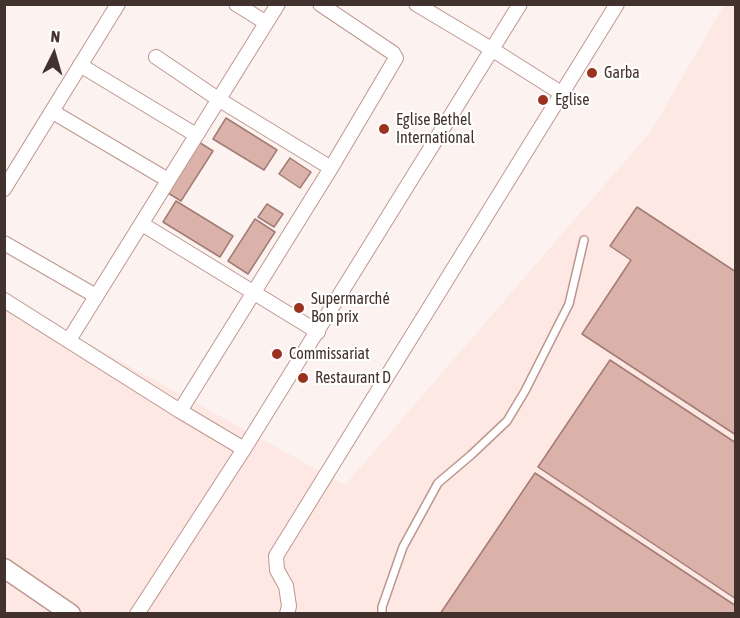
<!DOCTYPE html>
<html>
<head>
<meta charset="utf-8">
<style>
  body { margin:0 }
  #map { position:relative; width:740px; height:618px; overflow:hidden; background:#fcf3f1; font-family:"Asap Condensed",sans-serif }
  canvas { display:block }
  .frame { position:absolute; inset:0; border:6px solid #42322e; pointer-events:none }
  .north { position:absolute; left:24px; top:24px; width:60px; height:60px; -webkit-text-stroke:4px #fff; paint-order:stroke; rotate:5deg; font-size:16px; font-weight:700; line-height:24px; text-align:center; color:#42322e }
  .north::after { content:''; display:block; margin:auto; width:21px; height:27px; background:#42322e; clip-path:polygon(50% 0,100% 100%,50% 72%,0 100%) }
</style>
</head>
<body>
<div id="map">
<canvas width="740" height="618"></canvas>
<div class="frame"></div>
<div class="north">N</div>
</div>
<script>
const ctx = document.querySelector('canvas').getContext('2d');
ctx.lineJoin = 'round';
function fill(path, color) { ctx.fillStyle = color; ctx.fill(path, 'evenodd'); }
const toPath = rows => new Path2D(rows.map(r => 'M' + r).join(''));
function stroke(path, color, width, dash) { ctx.strokeStyle = color; ctx.lineWidth = width; ctx.lineCap = dash ? 'butt' : 'round'; ctx.setLineDash(dash || []); ctx.stroke(path); }
function label(font, color, halo, rows, align = 'center') {
  ctx.font = font + ' "Asap Condensed",sans-serif'; ctx.lineWidth = 4.5; ctx.setLineDash([]); ctx.textBaseline = 'middle'; ctx.strokeStyle = halo; ctx.fillStyle = color; for (const [text, x, y, turn = 0] of rows) {
    ctx.save(); ctx.translate(x, y); ctx.rotate((+turn || 0) * Math.PI / 180); ctx.textAlign = isNaN(turn) ? turn : align; if (halo) ctx.strokeText(text, 0, 0); ctx.fillText(text, 0, 0); ctx.restore();
  }
}
fill(toPath([
  [724,5,735,5,735,613,5,613,4,297,345,485,651,131]
]), '#fde8e4');
const building = toPath([
  [226,118,277,150,264,170,213,139,226,118],
  [194,139,213,151,181,201,163,190,194,139],
  [290,158,311,172,300,188,279,174,290,158],
  [176,201,233,236,220,257,163,222,176,201],
  [267,204,283,214,274,227,258,217,267,204],
  [637,207,736,272,736,435,582,334,631,260,610,246,637,207],
  [255,219,275,232,248,274,228,261,255,219],
  [610,360,736,443,736,599,538,467,610,360],
  [535,473,736,606,736,614,440,614,535,473]
]);
fill(building, '#dbb2a9');
stroke(building, '#a27c74', 1.5);
const service = toPath([
  [382,614,382,607,403,547,438,483,471,455,507,421,525,391,569,304,584,240]
]);
const minor = toPath([
  [236,4,265,22],
  [416,4,493,50,561,93],
  [156,57,218,99,331,168],
  [80,65,196,135],
  [53,112,168,180],
  [4,189,118,4],
  [142,224,318,332],
  [4,243,96,296],
  [4,300,180,411,244,449],
  [69,340,278,4],
  [180,411,331,168,396,58,393,53,320,4],
  [137,614,244,449,520,4],
  [287,614,289,606,286,586,277,570,276,556,617,4]
]);
const tertiary = toPath([
  [4,568,71,614]
]);
stroke(service, '#be968e', 10);
stroke(minor, '#be968e', 16);
stroke(tertiary, '#be968e', 21);
stroke(service, '#fff', 7);
stroke(minor, '#fff', 14);
stroke(tertiary, '#fff', 18);
for (const [x, y, r, color] of [
  [592,73,6,"#9b311f"],
  [543,100,6,"#9b311f"],
  [384,129,6,"#9b311f"],
  [299,308,6,"#9b311f"],
  [277,354,6,"#9b311f"],
  [303,378,6,"#9b311f"]
]) { const dot = new Path2D(); dot.arc(x, y, r, 0, 2 * Math.PI); ctx.fillStyle = color; ctx.fill(dot); stroke(dot, '#fff', 2); }
label('16px', '#42322e', '#fff', [
  ["Garba",604,73],
  ["Eglise",555,100],
  ["Eglise Bethel",396,120],
  ["International",396,138],
  ["Supermarché",311,299],
  ["Bon prix",311,317],
  ["Commissariat",289,354],
  ["Restaurant D",315,378]
], 'left');
</script>
</body>
</html>
